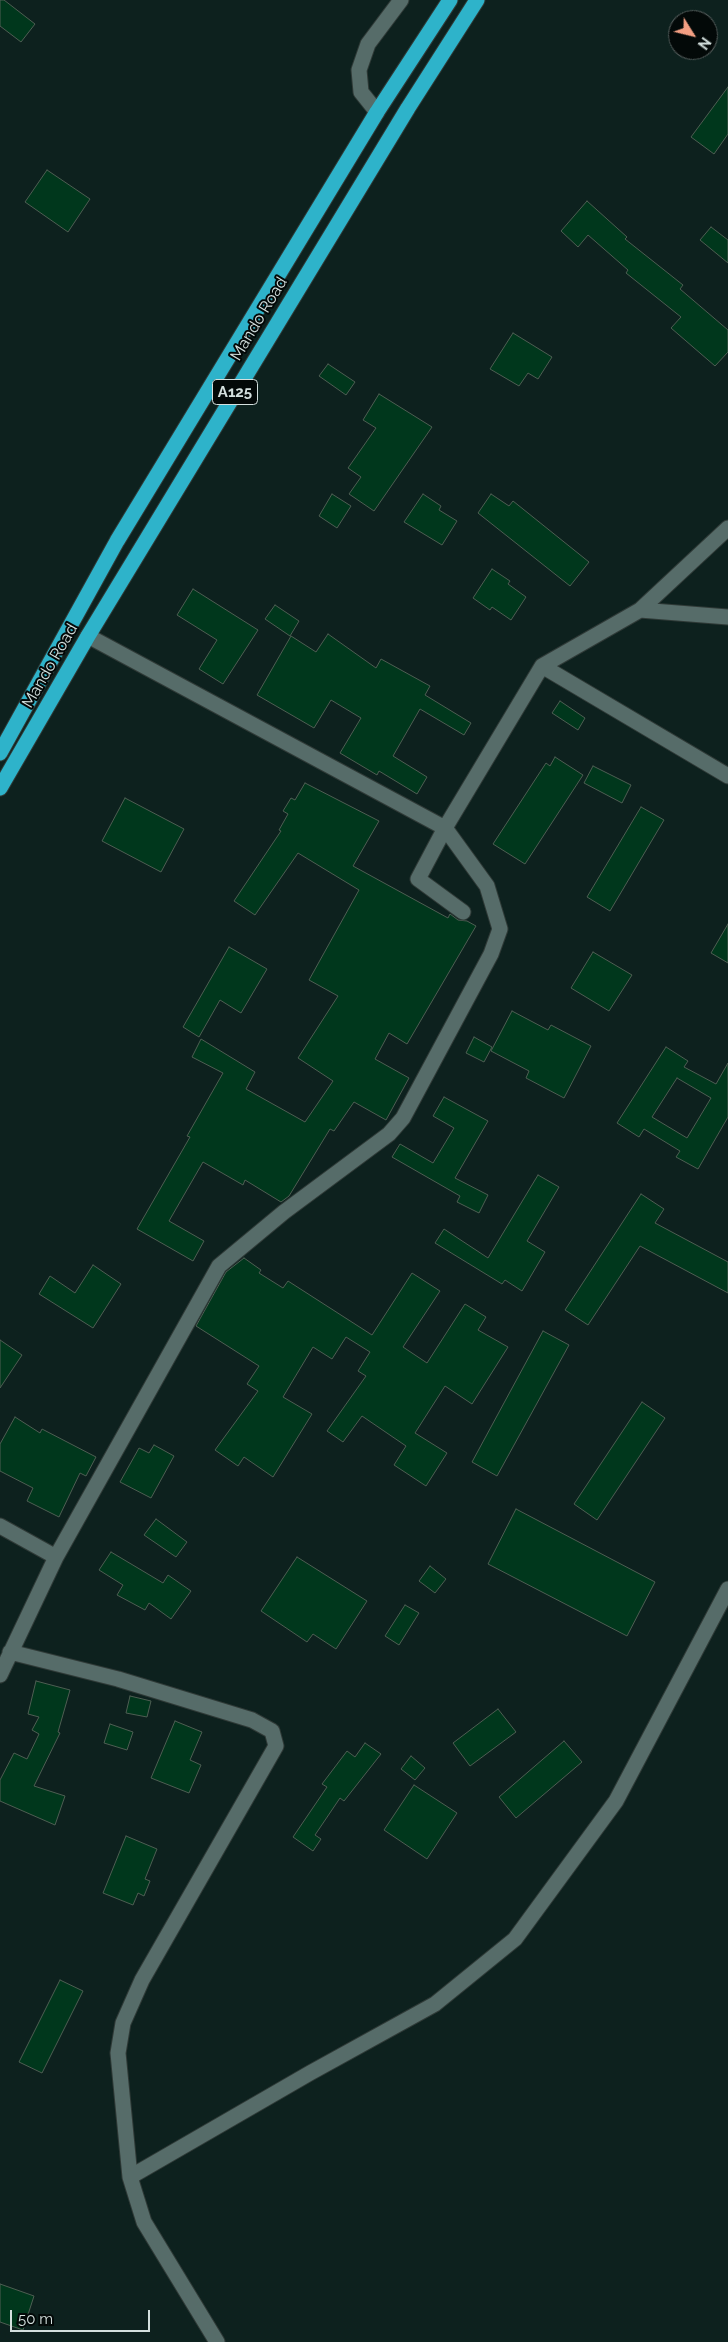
<!DOCTYPE html>
<html>
<head>
<meta charset="utf-8">
<style>
  body { margin:0 }
  #map { position:relative; width:728px; height:2342px; overflow:hidden; background:#0d211e; font-family:Raleway,sans-serif }
  canvas { display:block }
  .north { position:absolute; left:668px; top:10px; width:50px; height:50px; box-sizing:border-box; background:#030908; border:1px solid #575f5e; border-radius:50%; rotate:126deg; font-size:14px; font-weight:700; line-height:20px; text-align:center; color:#d4e0de }
  .north::after { content:''; display:block; margin:auto; width:18px; height:22px; background:#f39f83; clip-path:polygon(50% 0,100% 100%,50% 72%,0 100%) }
  .scale { position:absolute; left:10px; top:2310px; width:140px; height:22px; box-sizing:border-box; border:2px solid #d4e0de; border-top:0; padding-left:6px; font-size:15px; line-height:18px; white-space:nowrap; color:#d4e0de; -webkit-text-stroke:4px #030908; paint-order:stroke }
</style>
</head>
<body>
<div id="map">
<canvas width="728" height="2342"></canvas>
<div class="north">N</div>
<div class="scale">50 m</div>
</div>
<script>
const ctx = document.querySelector('canvas').getContext('2d');
ctx.lineJoin = 'round';
function fill(path, color) { ctx.fillStyle = color; ctx.fill(path, 'evenodd'); }
const toPath = rows => new Path2D(rows.map(r => 'M' + r).join(''));
function stroke(path, color, width, dash) { ctx.strokeStyle = color; ctx.lineWidth = width; ctx.lineCap = dash ? 'butt' : 'round'; ctx.setLineDash(dash || []); ctx.stroke(path); }
function label(font, color, halo, rows, align = 'center') {
  ctx.font = font + ' Raleway,sans-serif'; ctx.lineWidth = 4; ctx.setLineDash([]); ctx.textBaseline = 'middle'; ctx.strokeStyle = halo; ctx.fillStyle = color; for (const [text, x, y, turn = 0] of rows) {
    ctx.save(); ctx.translate(x, y); ctx.rotate((+turn || 0) * Math.PI / 180); ctx.textAlign = isNaN(turn) ? turn : align; if (halo) ctx.strokeText(text, 0, 0); ctx.fillText(text, 0, 0); ctx.restore();
  }
}
const building = toPath([
  [0,0,4,0,35,24,21,42,0,26,0,0],
  [728,87,728,134,714,154,691,137,728,87],
  [47,170,90,199,68,232,25,202,47,170],
  [587,201,627,237,625,239,683,285,680,289,728,330,728,352,715,366,671,328,681,317,626,273,628,270,588,235,578,247,561,231,587,201],
  [711,227,728,240,728,263,700,240,711,227],
  [513,333,552,357,538,379,528,373,519,386,490,369,513,333],
  [328,364,355,382,346,395,319,376,328,364],
  [379,394,432,427,374,511,349,494,361,477,348,468,376,428,363,420,379,394],
  [332,494,351,506,337,528,319,516,332,494],
  [423,494,441,506,439,510,457,521,442,545,404,522,423,494],
  [491,494,509,506,513,501,589,562,570,586,478,513,491,494],
  [492,569,510,581,508,584,526,597,511,620,492,607,490,610,473,598,492,569],
  [193,589,258,630,223,684,199,669,217,640,177,615,193,589],
  [275,605,299,621,290,636,265,619,275,605],
  [328,634,376,668,381,659,430,686,425,695,471,723,464,735,420,709,393,756,427,777,417,794,379,771,377,775,340,753,361,718,331,700,314,728,257,695,291,636,316,652,328,634],
  [560,701,585,718,578,730,552,713,560,701],
  [555,757,583,775,525,864,493,844,546,763,550,766,555,757],
  [593,766,631,785,622,803,584,783,593,766],
  [305,783,379,821,353,866,448,918,450,914,458,920,467,921,476,926,407,1044,389,1033,375,1059,409,1078,386,1120,354,1102,334,1131,330,1129,289,1196,281,1202,245,1180,243,1185,203,1162,169,1221,204,1241,193,1261,137,1229,190,1137,187,1136,223,1073,192,1057,201,1039,255,1072,246,1089,305,1122,333,1081,298,1058,338,996,309,980,359,890,298,853,255,915,234,901,281,831,279,830,288,814,283,811,291,798,295,800,305,783],
  [125,798,184,829,161,872,102,841,125,798],
  [641,807,664,820,610,911,587,897,641,807],
  [728,924,728,963,711,953,728,924],
  [229,947,267,969,241,1013,220,1000,199,1037,183,1027,229,947],
  [593,952,632,975,609,1011,571,988,593,952],
  [512,1011,548,1030,551,1025,591,1046,564,1098,526,1078,529,1071,491,1051,512,1011],
  [474,1037,492,1047,484,1062,466,1053,474,1037],
  [666,1047,688,1061,684,1067,716,1084,728,1063,728,1117,698,1169,676,1157,680,1151,644,1129,639,1137,617,1123,666,1047],
  [677,1078,711,1098,687,1138,652,1117,677,1078],
  [444,1097,488,1121,455,1178,488,1195,479,1213,457,1202,460,1196,392,1157,400,1144,433,1163,454,1128,433,1116,444,1097],
  [538,1175,559,1187,527,1241,545,1252,522,1291,505,1280,502,1284,435,1243,444,1229,488,1258,538,1175],
  [641,1194,664,1209,655,1223,728,1262,728,1293,640,1246,588,1325,565,1310,641,1194],
  [244,1258,261,1270,259,1273,283,1288,288,1281,372,1335,412,1273,440,1291,403,1347,427,1363,465,1304,486,1317,478,1330,508,1347,472,1404,445,1386,415,1433,447,1453,426,1486,394,1465,406,1446,362,1416,343,1442,327,1431,366,1376,358,1371,370,1352,346,1337,332,1359,313,1347,283,1397,312,1414,273,1477,244,1457,238,1466,215,1450,258,1391,247,1384,259,1366,196,1326,226,1272,244,1258],
  [93,1265,121,1284,93,1328,39,1294,50,1276,75,1293,93,1265],
  [543,1331,569,1345,497,1476,472,1462,543,1331],
  [0,1340,22,1355,0,1388,0,1340],
  [642,1402,665,1418,597,1520,574,1504,642,1402],
  [15,1417,40,1433,42,1429,96,1457,86,1476,80,1473,59,1517,27,1501,33,1488,0,1471,0,1444,15,1417],
  [154,1445,174,1456,151,1498,120,1482,139,1448,149,1453,154,1445],
  [516,1509,655,1582,627,1636,488,1564,516,1509],
  [156,1519,187,1542,176,1557,144,1535,156,1519],
  [111,1552,163,1583,168,1575,191,1591,171,1619,149,1603,145,1610,117,1595,123,1585,99,1570,111,1552],
  [297,1557,367,1601,336,1649,313,1634,307,1642,261,1611,297,1557],
  [430,1566,446,1579,435,1593,419,1581,430,1566],
  [405,1605,419,1613,399,1645,385,1636,405,1605],
  [36,1681,70,1690,58,1732,60,1733,34,1786,65,1796,55,1825,0,1801,0,1780,14,1753,27,1759,39,1734,32,1730,39,1717,28,1714,36,1681],
  [130,1696,151,1701,147,1717,126,1713,130,1696],
  [498,1709,516,1732,470,1766,453,1743,498,1709],
  [175,1721,202,1732,190,1760,201,1765,189,1793,151,1778,175,1721],
  [110,1724,133,1732,127,1750,104,1743,110,1724],
  [564,1741,582,1762,516,1818,499,1797,564,1741],
  [365,1743,381,1754,344,1801,340,1798,315,1835,321,1839,313,1851,293,1837,327,1787,322,1784,347,1751,355,1757,365,1743],
  [411,1756,425,1768,415,1780,401,1769,411,1756],
  [414,1785,457,1813,427,1859,384,1830,414,1785],
  [126,1836,157,1849,145,1879,150,1881,144,1896,138,1893,133,1905,103,1893,126,1836],
  [60,1980,83,1991,42,2073,19,2062,60,1980],
  [0,2284,34,2296,23,2330,0,2322,0,2284]
]);
fill(building, '#00371c');
stroke(building, '#4e5e53', 1);
const street = toPath([
  [377,112,361,92,359,70,368,44,401,0],
  [640,610,728,617],
  [542,666,728,776],
  [463,912,418,879,445,828,542,666,640,610,728,528],
  [0,1526,56,1557],
  [10,1652,118,1679,252,1720,272,1731,276,1746,142,1980,123,2023,118,2053,130,2177,144,2222,217,2342],
  [0,1675,56,1557,219,1266,284,1212,389,1134,403,1118,491,954,500,929,487,886,445,828,88,636],
  [130,2177,310,2073,435,2004,515,1939,616,1801,728,1589]
]);
const highway = toPath([
  [0,753,117,541,377,112,450,0],
  [0,788,88,636,408,108,477,0]
]);
stroke(street, '#2f3a37', 17);
stroke(highway, '#2f3a37', 17);
stroke(street, '#566c69', 15);
stroke(highway, '#2eb3ca', 15);
for (const [x, y, w] of [
  [235,392,45]
]) { const box = new Path2D(); box.roundRect(x - w / 2, y - 12.5, w, 25, 4); ctx.fillStyle = '#030908'; ctx.fill(box); stroke(box, '#d4e0de', 1); }
label('bold 15px', '#d4e0de', null, [
  ["A125",235,392]
]);
label('16px', '#d4e0de', '#030908', [
  ["Mando Road",259,319,-59],
  ["Mando Road",50,666,-60]
]);
</script>
</body>
</html>
